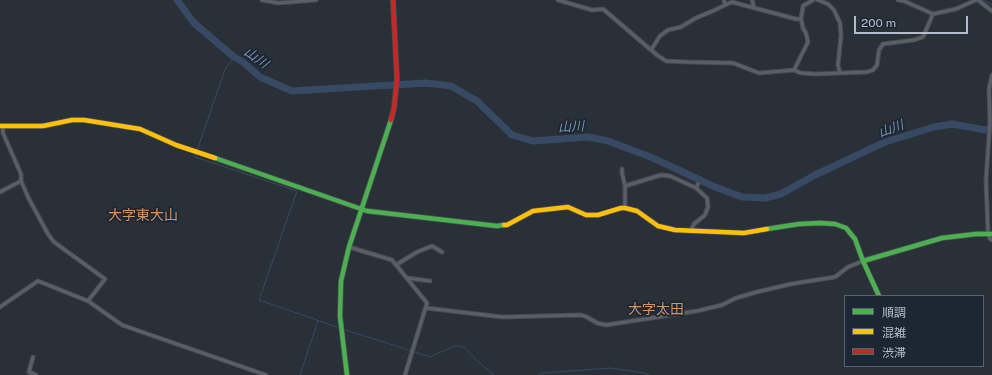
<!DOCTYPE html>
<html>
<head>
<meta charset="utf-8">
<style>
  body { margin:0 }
  #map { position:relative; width:992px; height:375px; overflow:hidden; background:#2a3038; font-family:"Public Sans","Noto Sans JP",sans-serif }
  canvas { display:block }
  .legend { position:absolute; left:844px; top:295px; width:140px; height:72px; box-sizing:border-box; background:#1d2633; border:1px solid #59626f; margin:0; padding:5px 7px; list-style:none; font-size:12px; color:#b4bcc9 }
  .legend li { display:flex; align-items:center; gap:8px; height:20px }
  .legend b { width:20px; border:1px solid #59626f }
  .scale { position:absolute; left:854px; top:16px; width:114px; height:18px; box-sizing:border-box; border:2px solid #b4bcc9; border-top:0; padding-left:5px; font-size:12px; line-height:14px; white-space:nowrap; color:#b4bcc9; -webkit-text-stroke:3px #1d2633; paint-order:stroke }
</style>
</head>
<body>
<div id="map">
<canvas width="992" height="375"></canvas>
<ul class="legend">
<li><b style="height:5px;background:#4caf50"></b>順調</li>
<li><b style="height:5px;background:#ffc107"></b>混雑</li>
<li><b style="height:5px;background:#c62828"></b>渋滞</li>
</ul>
<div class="scale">200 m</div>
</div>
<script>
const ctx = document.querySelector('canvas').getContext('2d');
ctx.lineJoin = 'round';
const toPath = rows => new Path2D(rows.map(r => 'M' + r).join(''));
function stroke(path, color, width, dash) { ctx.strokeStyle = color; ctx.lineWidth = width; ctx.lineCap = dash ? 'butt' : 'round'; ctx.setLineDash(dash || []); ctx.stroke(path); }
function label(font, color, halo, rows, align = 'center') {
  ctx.font = font + ' "Public Sans","Noto Sans JP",sans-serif'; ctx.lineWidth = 3.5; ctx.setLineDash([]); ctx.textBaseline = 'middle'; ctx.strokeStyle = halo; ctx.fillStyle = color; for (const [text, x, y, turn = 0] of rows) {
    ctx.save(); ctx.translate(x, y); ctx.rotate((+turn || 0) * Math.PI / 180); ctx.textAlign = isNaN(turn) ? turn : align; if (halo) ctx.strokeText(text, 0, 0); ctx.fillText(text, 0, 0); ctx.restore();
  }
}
stroke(toPath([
  [983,0,992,5],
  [197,151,225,69,234,57],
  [196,154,195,157,297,191,259,300,337,327],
  [346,330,430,357,454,346,461,346,465,348,475,359,494,375],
  [300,375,318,321],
  [538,375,542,373,611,368,644,373,649,375]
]), '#384963', 1);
stroke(toPath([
  [177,0,194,23,234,57,243,62,260,77,292,91,426,83,451,86,477,101,512,135,533,141,588,137,608,141,653,158,715,187,742,197,765,198,781,194,815,175,885,142,934,127,952,124,992,131]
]), '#384963', 7);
const street = toPath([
  [262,0,278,3,316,0],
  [558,0,592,10,603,9,657,55,666,61,688,62,733,63,759,73,794,70,801,73,816,74,840,73],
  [752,0,754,8],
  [818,0,828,4,834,10,840,23,841,35,838,65,840,73,867,72,873,70,877,65,879,50,883,44,914,40,923,37,933,14],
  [898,0,904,1,933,14,956,9,976,0],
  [978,0,992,11],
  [725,5,732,2,796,19,801,19,803,6,813,0],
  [651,50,660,36,668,30,681,27,696,18,715,10,725,5,724,0],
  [794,70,808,42,806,33,803,28,801,19],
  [992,75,989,89,990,122,986,180,988,233,990,239,992,240],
  [3,126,3,133,21,174,21,181,29,199,48,234,54,242,105,279,88,301],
  [622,169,622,173,625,186,625,208],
  [625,186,661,175,670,176,696,188],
  [0,192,21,181],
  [691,230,694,224,705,215,708,207,707,198,696,188,698,184],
  [349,247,392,260,427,303,405,375],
  [396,265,417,252,432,246,442,252],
  [407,278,430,281],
  [0,307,38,281,88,301,122,325,266,375],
  [426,308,502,317,581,315,587,317,597,323,606,325,697,311,722,305,736,298,757,292,791,284,835,277,848,267,863,261],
  [33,357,29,372,36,375]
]);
const fast = toPath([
  [215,158,367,211,497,226,504,225],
  [767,229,799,224,820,223,835,224,846,228,855,239,863,261,879,296],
  [863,261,942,238,976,234,992,234],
  [347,375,340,316,341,281,349,247,391,120]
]);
const slow = toPath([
  [0,126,43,126,72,120,84,120,140,129,176,145,215,158],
  [504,225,507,225,533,211,568,207,586,215,598,215,621,208,625,208,637,211,658,226,675,230,744,233,767,229]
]);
const jam = toPath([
  [391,120,394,108,397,79,393,0]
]);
stroke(street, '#484c53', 5);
stroke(fast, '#484c53', 6);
stroke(slow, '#484c53', 6);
stroke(jam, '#484c53', 6);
stroke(street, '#5a5e66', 3);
stroke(fast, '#4caf50', 4.5);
stroke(slow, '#ffc107', 4.5);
stroke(jam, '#c62828', 4.5);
label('italic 13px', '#7c92b1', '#1d2633', [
  ["山川",256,58,35],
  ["山川",571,127,-3],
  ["山川",891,129,-20]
]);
label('14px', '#d59563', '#1d2633', [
  ["大字東大山",143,216],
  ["大字太田",656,310]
]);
</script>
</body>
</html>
